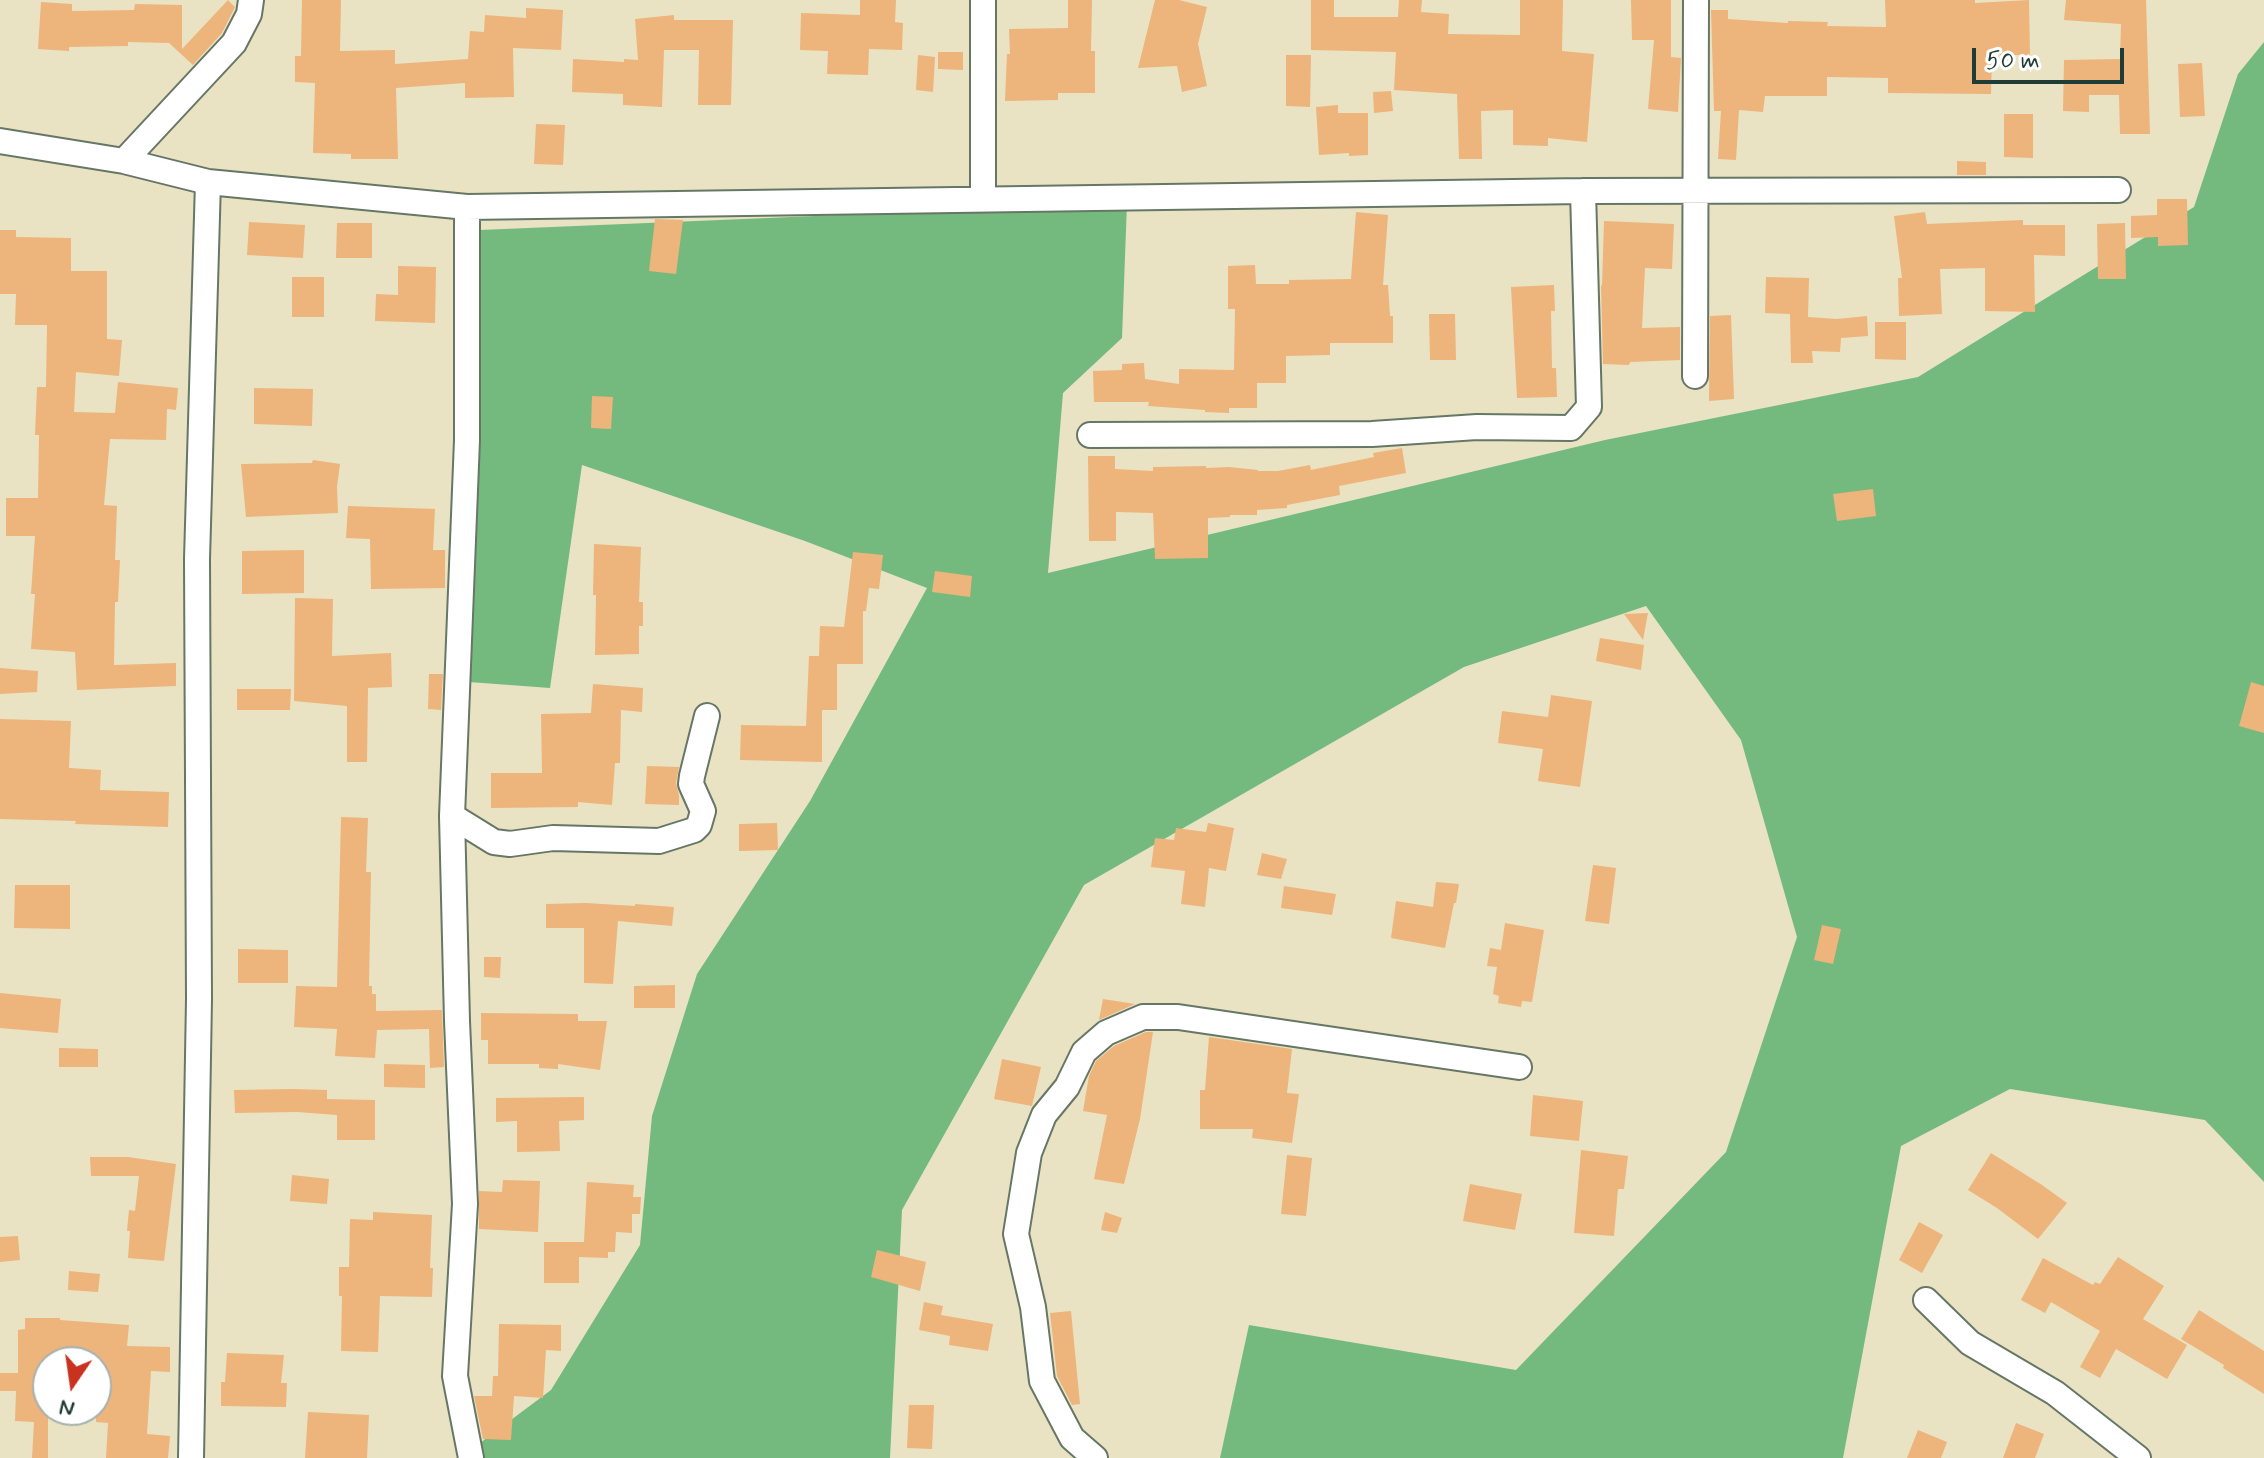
<!DOCTYPE html>
<html>
<head>
<meta charset="utf-8">
<style>
  body { margin:0 }
  #map { position:relative; width:2264px; height:1458px; overflow:hidden; background:#e9e3c3; font-family:Mynerve,sans-serif }
  canvas { display:block }
  .north { position:absolute; left:32px; top:1346px; width:80px; height:80px; box-sizing:border-box; background:#fff; border:2px solid #a5b1ae; border-radius:50%; rotate:193deg; font-size:22px; font-weight:700; line-height:32px; text-align:center; color:#1f3d34 }
  .north::after { content:''; display:block; margin:auto; width:28px; height:36px; background:#c8321e; clip-path:polygon(50% 0,100% 100%,50% 72%,0 100%) }
  .scale { position:absolute; left:1972px; top:48px; width:152px; height:36px; box-sizing:border-box; border:4px solid #1f3d34; border-top:0; padding-left:10px; font-size:24px; line-height:28px; white-space:nowrap; color:#1f3d34; -webkit-text-stroke:6px #fff; paint-order:stroke }
</style>
</head>
<body>
<div id="map">
<canvas width="2264" height="1458"></canvas>
<div class="north">N</div>
<div class="scale">50 m</div>
</div>
<script>
const ctx = document.querySelector('canvas').getContext('2d');
ctx.lineJoin = 'round';
function fill(path, color) { ctx.fillStyle = color; ctx.fill(path, 'evenodd'); }
const toPath = rows => new Path2D(rows.map(r => 'M' + r).join(''));
function stroke(path, color, width, dash) { ctx.strokeStyle = color; ctx.lineWidth = width; ctx.lineCap = dash ? 'butt' : 'round'; ctx.setLineDash(dash || []); ctx.stroke(path); }
fill(toPath([
  [2264,42,2264,1182,2205,1120,2010,1089,1901,1146,1843,1458,1220,1458,1249,1325,1516,1370,1726,1152,1797,937,1741,740,1646,606,1464,667,1084,885,902,1210,890,1458,460,1458,551,1390,640,1245,652,1116,697,974,810,801,927,588,805,541,582,465,550,688,469,682,480,230,1127,203,1122,338,1063,393,1048,573,1605,440,1918,377,2194,207,2238,74]
]), '#74ba7f');
fill(toPath([
  [228,0,235,7,222,33,193,65,169,43,128,42,128,46,69,47,69,51,38,49,41,2,72,4,72,11,134,10,135,4,182,5,182,49],
  [302,0,341,0,340,51,395,50,395,64,468,59,470,31,484,32,485,15,526,18,526,8,563,10,561,50,513,48,514,97,465,98,465,83,396,88,398,159,351,159,351,154,313,153,315,83,295,82,295,56,301,56],
  [860,0,896,0,895,22,903,23,902,50,869,49,868,75,827,74,828,51,800,50,801,13,860,15],
  [1068,0,1092,0,1091,51,1095,51,1095,93,1058,93,1058,100,1005,101,1007,54,1010,54,1009,29,1068,28],
  [1155,0,1179,0,1207,7,1198,44,1207,86,1182,92,1177,66,1138,68],
  [1311,0,1334,0,1334,17,1398,17,1399,0,1422,0,1421,12,1449,14,1448,34,1520,35,1520,0,1563,0,1562,51,1594,54,1587,142,1548,138,1548,146,1513,145,1513,110,1481,111,1482,159,1459,159,1457,94,1394,90,1396,52,1311,50],
  [1631,0,1671,0,1671,57,1681,58,1678,112,1648,109,1654,40,1632,40],
  [1885,0,1975,0,1975,3,2029,0,2030,55,1992,55,1991,94,1888,93,1888,78,1827,77,1827,96,1765,96,1763,112,1739,110,1736,160,1718,159,1721,111,1714,111,1711,10,1728,10,1728,19,1788,23,1788,21,1828,22,1827,26,1886,27],
  [2066,0,2146,0,2150,134,2120,134,2119,95,2089,95,2089,112,2063,111,2064,60,2120,59,2121,24,2064,20],
  [674,15,674,20,733,20,731,105,698,105,699,50,664,50,662,107,623,105,623,94,572,92,573,59,624,62,624,59,638,60,635,19],
  [938,52,963,52,963,70,938,69],
  [918,55,935,57,933,92,916,90],
  [1286,55,1311,55,1310,107,1286,106],
  [2202,63,2205,116,2180,117,2178,64],
  [1391,91,1393,111,1374,113,1373,92],
  [1338,105,1338,113,1368,113,1368,155,1349,156,1349,153,1319,155,1316,107],
  [2004,114,2033,114,2033,158,2004,157],
  [536,124,565,125,563,165,534,164],
  [1957,161,1986,162,1986,175,1957,175],
  [2157,199,2187,199,2188,245,2158,246,2158,237,2131,238,2131,216,2157,215],
  [1356,212,1388,215,1383,285,1388,285,1390,316,1393,316,1393,343,1330,343,1330,355,1286,356,1286,383,1257,383,1257,408,1229,408,1229,413,1205,412,1205,410,1148,406,1149,402,1094,402,1093,371,1122,370,1122,364,1144,363,1145,379,1179,384,1179,369,1234,370,1235,309,1228,309,1228,266,1255,265,1256,284,1289,284,1289,280,1351,279],
  [1925,212,1927,224,2023,220,2023,225,2065,225,2065,256,2034,255,2035,312,1985,311,1985,268,1940,269,1942,314,1899,316,1898,278,1902,278,1894,216],
  [655,219,683,220,676,274,649,271],
  [1604,221,1674,224,1672,269,1645,268,1642,328,1680,327,1680,360,1630,362,1629,365,1603,364,1601,285,1602,286],
  [249,222,305,225,303,258,247,255],
  [337,223,372,223,372,258,336,258],
  [2125,223,2126,279,2098,279,2097,224],
  [0,230,16,230,16,237,71,238,71,271,107,271,107,339,122,340,119,376,76,372,74,412,115,413,118,382,178,388,176,410,167,409,166,440,110,439,104,505,117,506,115,560,120,560,118,602,115,602,114,665,176,663,176,686,77,690,75,652,31,649,35,594,31,594,35,536,6,536,6,498,38,498,39,435,35,435,37,387,46,387,47,325,15,325,16,294,0,294],
  [398,266,436,267,435,323,375,321,376,294,398,295],
  [292,277,324,277,324,317,292,317],
  [1766,277,1809,278,1808,317,1837,319,1867,316,1868,336,1841,338,1840,352,1812,351,1813,363,1791,363,1790,314,1765,313],
  [1554,285,1555,311,1551,311,1552,368,1556,368,1557,397,1517,398,1511,287],
  [1429,314,1455,314,1456,360,1430,360],
  [1731,315,1734,399,1709,401,1710,316],
  [1875,322,1906,322,1906,360,1875,359],
  [254,388,313,389,312,426,254,424],
  [592,396,613,397,611,429,591,428],
  [1402,448,1406,473,1339,486,1340,495,1287,505,1287,508,1257,510,1257,515,1230,515,1230,517,1208,518,1208,558,1155,559,1153,513,1116,512,1116,541,1089,541,1088,456,1115,456,1115,469,1153,471,1153,467,1206,466,1206,468,1229,467,1258,470,1258,471,1278,471,1310,465,1311,470,1374,457,1373,453],
  [313,460,340,464,337,487,338,513,246,517,241,464,312,463],
  [1873,489,1876,516,1837,521,1833,494],
  [348,506,435,509,433,550,445,550,445,588,371,589,370,539,346,538],
  [594,544,641,547,639,602,643,602,643,626,639,626,639,654,595,655,596,595,593,595],
  [304,550,304,593,242,594,242,551],
  [853,552,883,555,879,589,869,588,866,611,863,611,863,664,837,664,837,710,822,710,822,762,740,760,741,725,806,726,809,656,819,656,820,626,844,627],
  [935,571,972,576,970,597,932,592],
  [295,598,333,599,332,656,391,653,392,687,368,688,367,762,347,762,347,706,294,701],
  [1648,613,1643,640,1624,614],
  [1600,638,1644,645,1641,670,1596,661],
  [0,668,38,671,37,692,0,694],
  [429,674,443,674,441,710,428,709],
  [2251,682,2264,686,2264,733,2239,726],
  [593,684,643,688,642,712,621,710,620,763,615,763,612,805,578,802,578,807,491,808,491,773,542,773,541,714,591,713],
  [237,689,291,689,290,710,237,710],
  [1551,695,1592,701,1580,787,1538,781,1543,749,1498,743,1502,711,1548,717],
  [0,719,71,721,69,768,101,770,100,790,169,792,168,827,75,824,76,821,0,819],
  [647,766,679,767,676,783,679,795,679,805,645,804],
  [341,817,368,818,366,872,371,872,369,986,372,986,372,994,376,994,376,1011,442,1010,444,1067,430,1068,429,1029,377,1030,375,1058,335,1056,337,1029,294,1027,296,986,337,987],
  [777,823,778,850,739,851,739,824],
  [1208,823,1234,828,1226,871,1209,868,1205,907,1181,904,1185,871,1151,867,1155,838,1174,840,1176,828,1206,832],
  [1262,853,1287,859,1281,879,1257,875],
  [1593,865,1616,868,1609,924,1585,921],
  [1436,882,1459,884,1456,903,1454,903,1445,948,1391,938,1396,901,1433,907],
  [15,885,70,885,70,929,14,928],
  [1284,886,1336,894,1332,915,1281,908],
  [586,903,635,906,635,904,674,907,672,926,618,921,613,984,584,983,584,928,546,928,546,904],
  [1505,923,1544,930,1532,1002,1522,1001,1521,1007,1498,1003,1499,996,1493,994,1497,967,1487,966,1490,948,1501,950],
  [1822,925,1841,929,1833,964,1814,960],
  [238,949,288,950,288,983,238,983],
  [484,957,501,957,500,978,484,977],
  [675,985,675,1008,634,1008,634,986],
  [0,993,61,999,58,1033,0,1028],
  [1103,999,1135,1004,1099,1020],
  [481,1013,578,1014,578,1021,607,1021,600,1070,558,1064,558,1069,539,1068,539,1064,488,1064,488,1040,481,1040],
  [1146,1032,1153,1032,1140,1119,1124,1184,1094,1179,1107,1115,1083,1111,1089,1076,1096,1061,1114,1046],
  [1209,1037,1292,1049,1287,1093,1299,1094,1292,1143,1252,1138,1253,1129,1200,1129,1200,1090,1205,1090],
  [59,1048,98,1049,98,1067,59,1067],
  [1002,1059,1041,1067,1032,1106,994,1099],
  [384,1064,425,1065,425,1088,384,1087],
  [293,1089,327,1090,327,1099,375,1100,375,1140,337,1140,337,1115,297,1112,235,1113,234,1090],
  [1533,1095,1583,1101,1579,1141,1530,1136],
  [584,1097,584,1120,559,1121,560,1151,517,1152,517,1121,496,1122,496,1098],
  [1581,1150,1628,1156,1624,1189,1618,1189,1614,1236,1574,1233],
  [1991,1153,2042,1185,2067,1203,2038,1239,1997,1208,1968,1190],
  [1287,1155,1312,1158,1306,1216,1281,1214],
  [90,1157,128,1157,176,1164,164,1261,128,1258,130,1231,127,1231,129,1210,135,1211,139,1176,91,1176],
  [292,1175,329,1179,327,1204,290,1201],
  [503,1180,540,1181,538,1232,479,1229,479,1191,502,1192],
  [587,1182,634,1185,633,1197,641,1197,640,1214,632,1214,632,1233,616,1232,615,1252,608,1252,608,1258,579,1257,579,1283,544,1283,544,1242,584,1242],
  [1470,1184,1522,1194,1515,1230,1463,1221],
  [373,1212,432,1215,430,1268,433,1268,432,1297,380,1296,378,1352,341,1351,342,1296,339,1296,339,1267,349,1267,350,1219,373,1220],
  [1105,1212,1122,1218,1117,1233,1101,1230],
  [1919,1222,1943,1235,1922,1273,1899,1260],
  [18,1236,20,1260,0,1262,0,1237],
  [877,1250,926,1262,920,1291,871,1277],
  [2118,1257,2164,1286,2143,1319,2187,1345,2167,1379,2116,1349,2100,1378,2080,1367,2100,1331,2051,1302,2045,1313,2021,1300,2043,1258,2093,1285,2095,1282,2100,1284],
  [69,1271,100,1274,98,1292,68,1290],
  [924,1302,943,1306,941,1315,993,1324,988,1351,949,1345,950,1336,919,1330],
  [2199,1310,2264,1351,2264,1394,2223,1368,2224,1365,2181,1339],
  [1071,1311,1080,1404,1072,1405,1057,1376,1050,1313],
  [25,1318,60,1318,60,1320,129,1325,127,1346,170,1347,170,1372,151,1371,147,1434,170,1436,168,1458,106,1458,108,1423,96,1422,96,1362,80,1362,81,1350,48,1359,48,1458,32,1458,34,1422,15,1421,16,1391,0,1391,0,1373,18,1373,18,1330,25,1329],
  [499,1324,561,1325,561,1351,546,1350,543,1398,514,1396,511,1440,483,1439,474,1396,492,1396,493,1376,498,1376],
  [227,1353,284,1355,281,1383,287,1383,286,1407,221,1406,221,1382,225,1382],
  [909,1405,934,1405,932,1449,907,1448],
  [308,1412,369,1415,367,1458,305,1458],
  [2016,1423,2044,1434,2035,1458,2003,1458],
  [1918,1430,1947,1442,1941,1458,1907,1458]
]), '#edb47c');
const minor = toPath([
  [983,0,983,199],
  [0,141,124,161,208,182,467,207,1583,191,2118,190],
  [124,161,234,43,249,14,251,0],
  [467,207,467,440,452,816,457,1021,465,1204,455,1376,471,1458],
  [1695,376,1696,0],
  [1090,435,1372,434,1477,427,1571,428,1589,407,1583,191],
  [452,816,494,842,510,844,553,838,659,841,694,830,699,825,703,811,691,784,692,776,707,716],
  [1926,1300,1970,1343,2055,1393,2138,1458],
  [191,1458,199,999,197,559,208,182],
  [1095,1458,1072,1438,1042,1381,1033,1307,1016,1234,1029,1153,1044,1115,1067,1087,1084,1052,1106,1033,1143,1017,1178,1017,1519,1067]
]);
stroke(minor, '#676', 28);
stroke(minor, '#fff', 24);
</script>
</body>
</html>
